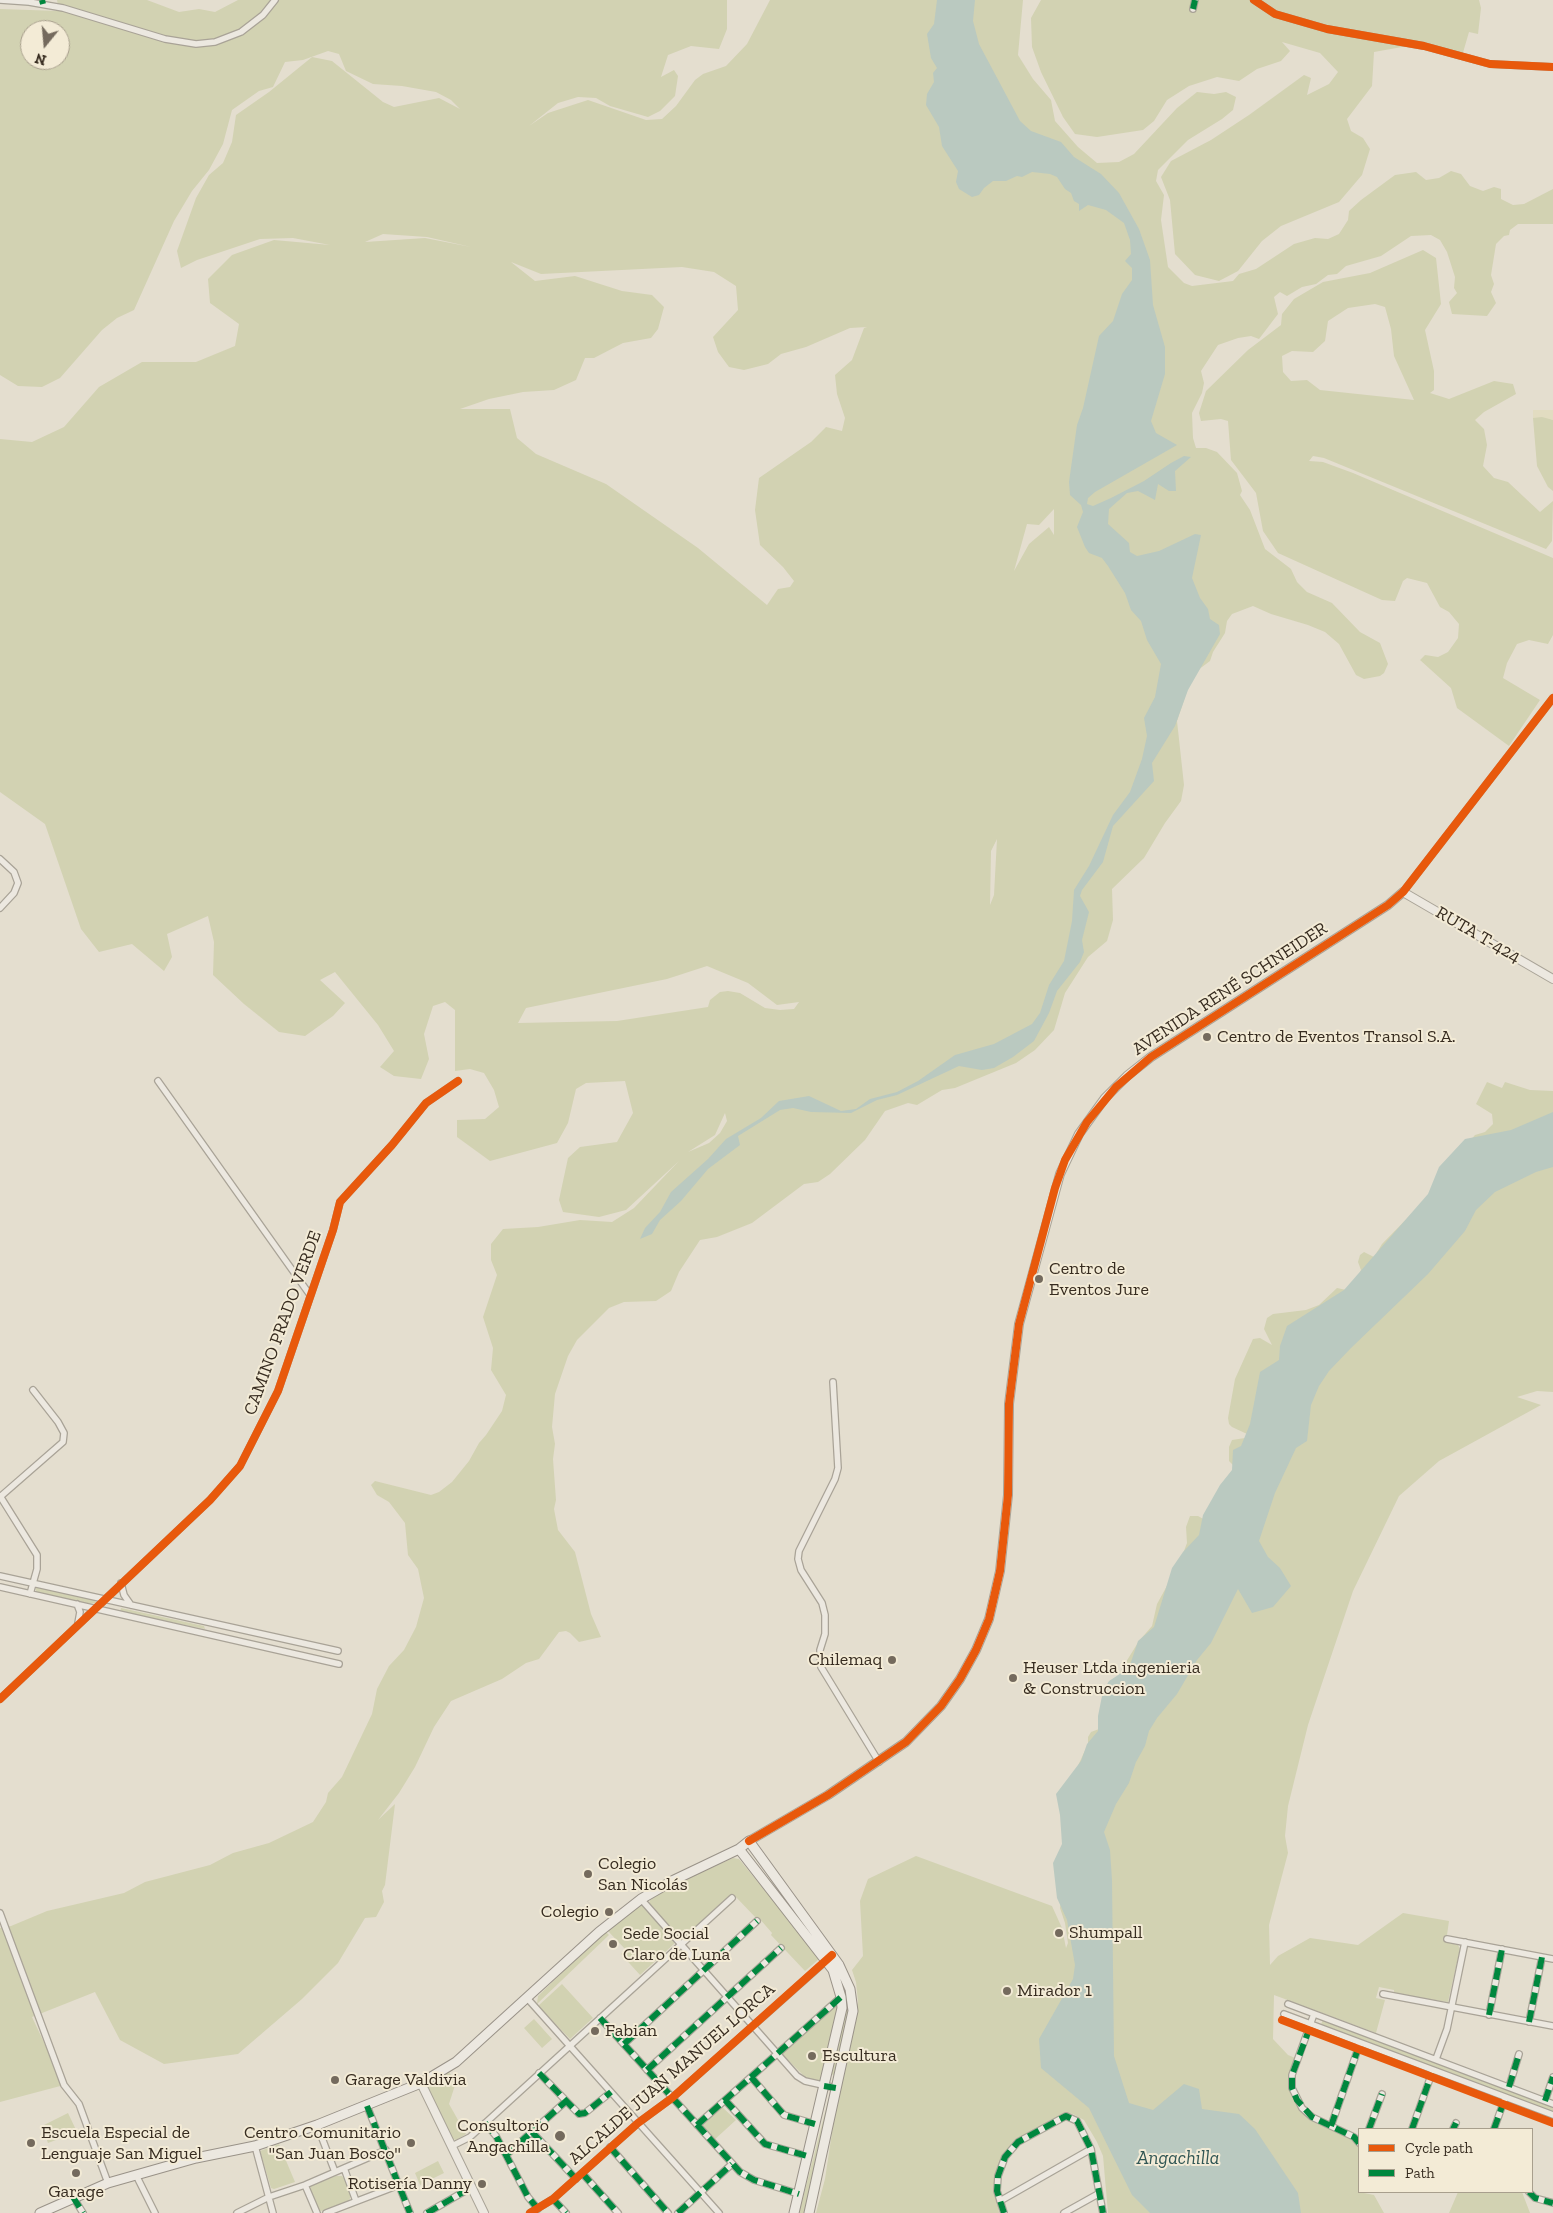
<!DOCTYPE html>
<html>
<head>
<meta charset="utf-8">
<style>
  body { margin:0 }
  #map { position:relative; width:1553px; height:2213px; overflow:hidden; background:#e4decf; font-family:"Zilla Slab",serif }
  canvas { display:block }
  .legend { position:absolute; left:1358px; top:2128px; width:175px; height:65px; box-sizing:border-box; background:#f3ebd6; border:1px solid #a89f8d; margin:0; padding:6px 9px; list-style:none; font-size:15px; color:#372c20 }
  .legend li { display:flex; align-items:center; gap:10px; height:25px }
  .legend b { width:25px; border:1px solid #a89f8d }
  .north { position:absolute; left:20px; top:20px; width:50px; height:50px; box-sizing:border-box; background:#f3ebd6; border:1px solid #a89f8d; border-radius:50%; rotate:197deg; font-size:14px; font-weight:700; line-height:20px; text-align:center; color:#372c20 }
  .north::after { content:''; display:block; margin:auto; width:18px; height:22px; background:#746a5d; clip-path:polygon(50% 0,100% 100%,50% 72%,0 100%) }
</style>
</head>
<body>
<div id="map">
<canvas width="1553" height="2213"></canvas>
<ul class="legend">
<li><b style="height:6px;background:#e8590c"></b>Cycle path</li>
<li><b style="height:6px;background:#00873e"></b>Path</li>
</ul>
<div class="north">N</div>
</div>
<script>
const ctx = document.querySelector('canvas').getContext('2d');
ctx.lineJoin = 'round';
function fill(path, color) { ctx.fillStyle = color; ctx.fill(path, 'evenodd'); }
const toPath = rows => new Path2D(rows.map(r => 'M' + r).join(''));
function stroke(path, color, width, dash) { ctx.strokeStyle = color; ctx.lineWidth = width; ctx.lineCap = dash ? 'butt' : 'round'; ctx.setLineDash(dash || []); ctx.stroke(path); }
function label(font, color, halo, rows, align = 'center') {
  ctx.font = font + ' "Zilla Slab",serif'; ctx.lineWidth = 4; ctx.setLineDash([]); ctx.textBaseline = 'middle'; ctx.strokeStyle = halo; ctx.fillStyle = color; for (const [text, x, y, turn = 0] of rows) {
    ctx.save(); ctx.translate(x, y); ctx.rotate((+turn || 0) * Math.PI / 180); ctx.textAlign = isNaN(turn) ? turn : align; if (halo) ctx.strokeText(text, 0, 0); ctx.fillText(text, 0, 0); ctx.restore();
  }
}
fill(toPath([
  [1533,410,1553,410,1553,420,1533,418]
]), '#e2dcc1');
fill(toPath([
  [57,0,147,0,179,12,199,9,215,12,238,0,727,0,727,29,719,49,691,46,668,55,661,77,674,70,678,76,675,96,660,111,648,117,610,106,596,98,578,97,558,103,529,126,548,113,588,100,646,120,662,119,676,106,695,80,703,74,726,66,747,44,770,0,1023,0,1018,55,1033,79,1051,100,1055,121,1078,147,1097,163,1119,162,1134,154,1177,108,1197,92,1214,94,1226,92,1236,97,1233,110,1222,119,1188,140,1158,170,1156,181,1164,195,1161,220,1168,267,1184,283,1192,286,1233,281,1239,274,1256,269,1294,244,1315,238,1328,239,1339,234,1348,220,1349,211,1361,200,1395,175,1416,172,1426,180,1439,178,1451,171,1461,174,1470,186,1483,191,1494,187,1501,189,1501,199,1513,205,1524,204,1553,189,1553,224,1518,224,1510,230,1509,235,1504,236,1496,244,1491,275,1494,284,1491,292,1496,303,1487,316,1452,314,1449,302,1457,293,1454,288,1455,277,1447,252,1440,240,1431,235,1411,236,1381,256,1346,266,1337,274,1328,275,1316,284,1302,287,1287,296,1280,292,1274,297,1278,314,1259,339,1251,336,1238,338,1218,345,1201,371,1204,383,1202,393,1192,413,1193,438,1196,448,1206,448,1217,452,1237,473,1242,491,1240,495,1250,510,1265,549,1291,569,1297,582,1307,592,1332,603,1360,632,1380,643,1388,664,1384,673,1380,676,1364,679,1356,675,1339,644,1325,632,1308,625,1271,614,1253,606,1232,614,1227,621,1225,633,1213,652,1210,661,1198,670,1188,688,1177,721,1184,785,1181,801,1165,823,1144,858,1112,889,1113,920,1107,941,1088,957,1065,993,1054,1030,1035,1050,1016,1063,955,1088,942,1090,917,1105,908,1103,885,1111,865,1140,830,1174,818,1182,804,1184,752,1223,717,1237,700,1240,679,1272,671,1291,656,1301,624,1302,609,1308,577,1340,568,1356,555,1394,552,1427,555,1444,553,1459,556,1500,554,1509,558,1530,575,1552,591,1614,601,1637,579,1642,570,1633,566,1631,559,1632,539,1659,526,1663,502,1679,451,1701,434,1727,415,1767,399,1793,378,1820,395,1804,385,1885,382,1891,384,1902,376,1917,365,1918,338,1963,302,1999,238,2054,164,2064,120,2040,95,1992,32,2017,64,2085,0,2102,0,1928,11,1926,47,1911,124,1893,145,1882,210,1865,233,1853,269,1843,313,1822,326,1802,328,1793,342,1777,372,1714,377,1689,389,1666,404,1650,416,1627,424,1598,418,1569,408,1555,405,1523,389,1502,377,1495,371,1485,375,1481,431,1495,439,1492,452,1482,469,1461,479,1443,486,1435,502,1411,506,1395,491,1370,493,1348,483,1317,497,1275,491,1260,491,1244,503,1229,538,1227,580,1220,612,1222,634,1208,679,1161,626,1210,599,1217,563,1212,559,1200,568,1158,580,1147,617,1142,633,1113,625,1081,586,1083,576,1089,568,1123,557,1143,490,1161,457,1137,457,1120,485,1119,499,1107,494,1090,484,1073,470,1069,455,1071,455,1010,445,1002,433,1006,424,1034,429,1059,421,1079,394,1076,380,1067,394,1051,378,1025,335,972,320,980,345,1003,333,1016,305,1036,279,1032,244,1004,213,975,214,942,208,916,167,934,172,957,164,971,132,944,99,952,81,929,45,824,0,792,0,439,32,442,64,427,99,387,142,362,196,362,235,346,239,324,210,303,208,279,232,255,274,240,330,245,293,238,260,239,197,260,181,268,177,251,196,198,209,175,223,163,232,142,236,115,269,92,312,57,332,61,383,102,394,107,439,98,460,109,451,100,436,92,402,86,373,84,346,71,339,54,328,51,303,60,285,62,273,87,259,91,232,110,223,144,209,170,192,191,174,221,134,310,117,318,102,330,60,378,42,387,18,386,0,375,0,9,59,11],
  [30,30,60,30,60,60,30,60],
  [383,234,427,237,471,247,425,238,365,242],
  [511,262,541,274,682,267,714,272,736,286,738,310,713,337,718,352,729,367,744,370,768,364,781,354,806,347,850,328,867,327,864,328,852,360,835,375,837,394,845,418,842,431,826,427,811,442,759,478,755,510,760,545,783,567,794,581,790,587,778,589,767,605,698,548,606,484,536,454,517,438,510,409,460,409,489,399,523,392,554,390,576,380,585,358,594,358,623,343,651,338,658,329,664,307,652,295,622,291,575,276,535,281],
  [1054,509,1054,535,1049,527,1029,544,1014,571,1027,524,1039,525],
  [997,839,994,895,990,905,991,851],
  [707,966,748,983,777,1005,799,1002,794,1009,780,1010,765,1008,740,993,728,991,720,992,710,1000,708,1007,617,1021,518,1023,526,1008,667,979],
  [725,1113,727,1121,720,1133,709,1143,688,1152,715,1135],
  [1041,0,1479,0,1481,8,1478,34,1469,32,1462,56,1413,45,1374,52,1372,86,1347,119,1351,131,1363,138,1370,149,1362,175,1339,202,1281,226,1262,241,1238,271,1219,281,1195,275,1175,254,1170,200,1161,177,1171,161,1211,140,1249,115,1304,75,1311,78,1307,95,1329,84,1338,72,1320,53,1282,42,1290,51,1281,61,1257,69,1239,81,1217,77,1189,86,1167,100,1154,121,1143,130,1097,137,1075,134,1063,117,1041,72,1032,47,1031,18],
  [1423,250,1436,258,1441,304,1425,330,1434,371,1434,390,1430,393,1449,399,1494,381,1513,384,1516,394,1484,412,1475,420,1484,429,1487,445,1483,466,1494,478,1508,482,1540,512,1553,501,1552,541,1546,549,1324,458,1313,456,1309,461,1323,462,1353,473,1553,558,1553,635,1548,644,1529,640,1517,644,1507,663,1503,678,1540,700,1509,746,1457,708,1451,688,1420,660,1425,655,1438,657,1448,652,1458,638,1459,624,1449,612,1440,607,1427,583,1407,578,1403,581,1395,601,1382,600,1278,553,1263,531,1256,493,1231,460,1228,421,1221,419,1201,421,1199,413,1206,391,1248,350,1281,325,1282,314,1294,299,1323,282,1370,273],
  [1375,304,1385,307,1391,329,1394,356,1414,400,1320,390,1307,380,1291,381,1283,372,1282,356,1292,351,1313,352,1325,341,1328,321,1348,308],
  [1542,417,1553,420,1553,491,1548,487,1537,466,1533,418],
  [1487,1082,1502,1088,1505,1082,1530,1090,1553,1091,1553,1392,1537,1391,1517,1397,1541,1405,1439,1461,1399,1496,1353,1591,1308,1725,1288,1806,1285,1836,1288,1853,1269,1925,1270,1965,1278,1956,1310,1938,1358,1945,1403,1913,1449,1921,1446,1942,1458,1945,1460,1949,1448,2002,1394,1994,1394,1990,1379,1987,1376,1998,1385,2000,1376,2033,1274,1995,1273,2039,1288,2055,1298,2059,1293,2074,1294,2091,1311,2117,1318,2124,1345,2132,1359,2144,1359,2192,1374,2195,1384,2213,1108,2213,1103,2156,1097,2142,1084,2120,1073,2114,1067,2113,1050,2120,1014,2148,1002,2167,996,2189,999,2213,816,2213,825,2179,839,2086,858,2002,856,1982,852,1970,863,1956,860,1901,868,1879,916,1856,1052,1906,1062,1928,1066,1948,1068,1943,1065,1923,1060,1908,1076,1770,1088,1744,1088,1737,1091,1732,1099,1729,1121,1670,1139,1641,1152,1626,1157,1604,1179,1564,1187,1543,1186,1527,1190,1516,1198,1516,1207,1521,1236,1468,1229,1461,1229,1447,1232,1440,1245,1438,1247,1434,1232,1427,1229,1424,1228,1418,1235,1379,1253,1339,1260,1338,1272,1345,1264,1329,1267,1318,1273,1314,1306,1310,1319,1305,1337,1288,1351,1291,1361,1270,1358,1262,1360,1255,1364,1252,1374,1257,1382,1244,1427,1198,1433,1184,1475,1135,1485,1132,1493,1124,1492,1114,1476,1104],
  [36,1587,95,1600,96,1603,86,1604,39,1593,36,1591],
  [121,1608,204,1626,205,1629,120,1612],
  [733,1858,739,1859,818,1955,819,1959,805,1971,771,1935,772,1933,759,1918,757,1919,734,1895,684,1936,679,1936,649,1904,650,1900,672,1886],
  [638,1904,644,1906,674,1939,674,1944,640,1975,621,1954,625,1949,607,1930],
  [605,1931,609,1935,537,2004,538,1996],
  [837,1967,847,1991,849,2010,834,2076,831,2073,844,1991],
  [562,1984,593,2018,570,2039,538,2006],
  [836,2002,839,2004,822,2079,818,2081,807,2079,780,2052],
  [534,2019,552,2039,542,2048,524,2028],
  [1323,2020,1553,2107,1553,2112,1321,2024],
  [449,2072,456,2082,449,2104,466,2134,456,2140,453,2139,425,2086],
  [828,2101,830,2101,805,2213,799,2213],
  [721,2106,736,2120,713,2141,700,2126],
  [68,2113,77,2132,48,2143,42,2126],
  [279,2144,295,2182,274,2189,271,2188,260,2151],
  [438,2161,444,2173,420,2185,415,2173],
  [336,2176,342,2176,345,2179,351,2195,349,2201,321,2211,318,2209,310,2189,311,2186],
  [1458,2192,1522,2192,1530,2213,1449,2213]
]), '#d2d2b2');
fill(toPath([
  [937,0,975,0,973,21,979,44,1020,121,1031,131,1061,142,1074,157,1101,174,1119,193,1139,229,1150,260,1153,305,1165,347,1165,374,1151,421,1156,433,1177,445,1095,492,1088,498,1087,504,1093,506,1111,498,1144,481,1171,463,1184,456,1191,457,1175,471,1176,491,1169,491,1158,484,1155,500,1138,491,1127,493,1109,509,1108,524,1129,543,1130,552,1137,556,1159,551,1195,534,1201,535,1192,578,1200,598,1208,609,1210,619,1219,625,1220,634,1188,690,1175,726,1152,763,1154,781,1113,826,1103,862,1082,890,1080,896,1089,912,1082,940,1084,952,1080,962,1057,991,1049,1013,1034,1041,1013,1057,994,1068,982,1070,959,1066,897,1095,877,1100,851,1113,811,1112,793,1108,780,1110,738,1136,740,1145,708,1169,681,1201,660,1220,652,1234,640,1239,645,1228,660,1212,671,1192,708,1159,726,1139,761,1118,779,1101,809,1096,841,1111,856,1109,870,1099,897,1092,918,1081,955,1055,994,1044,1032,1024,1040,1013,1049,985,1064,961,1072,921,1074,890,1089,866,1113,815,1130,792,1142,759,1147,736,1144,718,1155,697,1161,664,1147,640,1141,621,1131,610,1125,593,1108,566,1102,558,1089,553,1085,547,1077,527,1083,512,1081,505,1070,495,1069,482,1077,425,1083,408,1099,336,1113,321,1122,294,1132,280,1132,268,1125,261,1131,254,1130,240,1124,223,1106,210,1088,205,1079,211,1079,204,1074,201,1071,193,1065,189,1057,177,1050,174,1032,172,1022,177,1017,176,1006,181,993,181,984,188,979,195,972,197,959,189,956,182,958,171,942,146,939,127,926,105,927,94,934,82,933,73,937,68,931,58,927,34,934,24],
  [1553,1112,1553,1167,1536,1172,1495,1192,1476,1210,1465,1231,1428,1274,1351,1348,1329,1371,1319,1386,1311,1405,1307,1441,1296,1448,1275,1493,1259,1541,1268,1557,1280,1568,1291,1586,1273,1607,1252,1613,1238,1589,1211,1643,1197,1660,1177,1694,1157,1718,1149,1731,1145,1746,1136,1762,1129,1783,1116,1804,1104,1832,1110,1850,1112,1880,1114,2056,1129,2103,1153,2110,1184,2084,1199,2089,1202,2109,1239,2114,1255,2129,1298,2193,1301,2213,1150,2213,1132,2195,1089,2108,1041,2068,1039,2039,1073,1979,1075,1965,1067,1920,1057,1898,1053,1863,1062,1844,1060,1815,1056,1794,1081,1761,1087,1744,1098,1731,1098,1716,1103,1691,1109,1681,1129,1668,1138,1641,1154,1627,1172,1568,1183,1552,1199,1535,1203,1515,1220,1485,1232,1470,1233,1450,1241,1446,1250,1424,1260,1372,1279,1360,1280,1346,1287,1326,1344,1290,1428,1194,1439,1167,1465,1139,1511,1130]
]), '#bac9c0');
const minor = toPath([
  [0,0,29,2,63,8,165,39,196,44,215,42,241,32,263,15,275,0],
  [1254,0,1275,14,1327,29,1424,46,1490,64,1553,67],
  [1193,9,1195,0],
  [0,859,14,872,18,883,14,893,0,908],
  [1403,892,1553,698],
  [158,1081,310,1295],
  [833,1382,838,1468,835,1479,799,1551,798,1559,801,1570,822,1603,825,1615,825,1634,820,1650,821,1667,879,1762],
  [0,1496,37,1555,37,1569,30,1594],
  [0,1497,63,1442,64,1433,58,1422,33,1390],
  [0,1576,338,1651],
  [121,1583,124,1595,131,1605],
  [0,1587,339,1664],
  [77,1604,80,1612,78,1623],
  [0,1699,210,1500,240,1466,278,1391,333,1230,340,1202,392,1145,426,1103,458,1081],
  [641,1899,797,2076,805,2081,836,2088],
  [0,1913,64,2085,79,2104,108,2183],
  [1447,1939,1553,1959],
  [1383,1994,1553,2026],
  [527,1998,719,2213],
  [1288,2004,1553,2104],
  [1284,2014,1553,2115],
  [1314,2014,1292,2075,1292,2088,1302,2108,1312,2117,1354,2137,1359,2143],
  [1489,2015,1502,1949],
  [600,2018,740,2172,754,2180,799,2194],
  [1529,2022,1542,1957],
  [624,2044,757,1921],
  [1436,2059,1447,2029,1465,1942],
  [647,2070,781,1948],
  [539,2073,579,2114,585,2113,611,2092],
  [751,2077,784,2115,815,2124],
  [1509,2087,1519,2054],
  [725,2100,765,2144,807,2156],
  [1545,2101,1553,2077],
  [367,2106,410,2213],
  [485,2123,496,2136,528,2197,538,2209],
  [317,2125,335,2172],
  [697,2125,841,1997],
  [1331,2126,1360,2043],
  [1369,2129,1382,2094],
  [1412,2129,1433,2070],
  [1453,2129,1456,2123],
  [1494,2129,1505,2098],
  [532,2132,576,2179],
  [255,2146,273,2213],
  [452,2146,470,2137,732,1898],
  [610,2147,668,2213],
  [506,2155,565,2102],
  [344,2168,356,2201],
  [582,2173,618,2213],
  [136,2175,155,2213],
  [305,2185,317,2213],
  [1529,2192,1535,2198,1553,2203],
  [73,2197,83,2213],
  [553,2199,566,2213],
  [1000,2201,1091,2149],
  [237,2213,269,2197,305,2185,386,2150],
  [326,2213,399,2185],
  [427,2213,472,2187],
  [530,2213,553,2199,638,2123,672,2098,827,1960],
  [678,2213,732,2164],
  [1004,2213,997,2191,998,2176,1005,2157,1018,2142,1066,2116,1077,2121,1091,2149,1103,2213],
  [1064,2213,1098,2194]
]);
const tertiary = toPath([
  [749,1841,828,1795,906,1742,941,1706,960,1679,976,1650,989,1619,1000,1571,1008,1495,1009,1404,1019,1324,1060,1174,1079,1134,1105,1098,1127,1076,1151,1057,1388,905,1403,892,1553,979],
  [421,2083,484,2213]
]);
const secondary = toPath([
  [739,1849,833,1970,841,1997,842,2008,794,2213],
  [40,2213,108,2183,196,2158,255,2146,317,2125,421,2083,456,2062,599,1932,641,1899,674,1880,739,1849,749,1841,839,1965,850,1989,853,2011,809,2213]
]);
stroke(minor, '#a9a397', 8);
stroke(tertiary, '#a9a397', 10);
stroke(secondary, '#999288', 11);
stroke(minor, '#ece8e0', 5.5);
stroke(tertiary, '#ece8e0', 8);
stroke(secondary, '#ece8e0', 9);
stroke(toPath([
  [42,0,43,4],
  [1193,9,1195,0],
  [1489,2015,1502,1949],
  [600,2018,740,2172,754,2180,799,2194],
  [1529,2022,1542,1957],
  [1310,2027,1292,2075,1292,2088,1297,2100,1312,2117,1354,2137,1359,2143],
  [624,2044,757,1921],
  [647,2070,781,1948],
  [539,2073,579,2114,585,2113,611,2092],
  [751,2077,784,2115,815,2124],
  [824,2086,836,2088],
  [1509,2087,1519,2054],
  [725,2100,765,2144,807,2156],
  [1545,2101,1553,2077],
  [367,2106,410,2213],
  [485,2123,496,2136,528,2197,538,2209],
  [697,2125,841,1997],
  [1331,2126,1359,2046],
  [1369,2129,1382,2094],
  [1412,2129,1432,2073],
  [1453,2129,1456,2123],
  [1494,2129,1504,2101],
  [532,2132,576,2179],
  [610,2147,668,2213],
  [506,2155,565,2102],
  [582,2173,618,2213],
  [1529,2192,1535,2198,1553,2203],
  [73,2197,83,2213],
  [553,2199,566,2213],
  [427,2213,472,2187],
  [678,2213,732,2164],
  [1004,2213,997,2191,998,2176,1005,2157,1018,2142,1066,2116,1077,2121,1091,2149,1103,2213]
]), '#00873e', 6, [12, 6]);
stroke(toPath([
  [1254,0,1275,14,1327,29,1424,46,1490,64,1553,67],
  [0,1699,210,1500,240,1466,278,1391,333,1230,340,1202,392,1145,426,1103,458,1081],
  [749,1841,828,1795,906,1742,941,1706,960,1679,976,1650,989,1619,1000,1571,1008,1495,1009,1404,1019,1324,1055,1188,1065,1160,1087,1122,1116,1087,1151,1057,1388,905,1403,892,1553,698],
  [1282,2020,1553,2123],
  [530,2213,553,2199,638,2123,672,2098,832,1955]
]), '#e8590c', 8);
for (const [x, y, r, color] of [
  [1207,1037,5,"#746a5d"],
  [1039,1279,5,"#746a5d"],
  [892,1660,5,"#746a5d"],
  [1013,1678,5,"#746a5d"],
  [588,1874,5,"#746a5d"],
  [609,1912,5,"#746a5d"],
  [1059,1933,5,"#746a5d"],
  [613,1944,5,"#746a5d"],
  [1007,1991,5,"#746a5d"],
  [595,2031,5,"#746a5d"],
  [812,2056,5,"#746a5d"],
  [335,2080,5,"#746a5d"],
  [560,2136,6,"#746a5d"],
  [31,2143,5,"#746a5d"],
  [411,2143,5,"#746a5d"],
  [76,2173,5,"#746a5d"],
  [482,2184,5,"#746a5d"]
]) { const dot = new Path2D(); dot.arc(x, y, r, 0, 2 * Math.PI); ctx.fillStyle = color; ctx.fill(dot); stroke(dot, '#f3ebd6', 2); }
label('18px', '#372c20', '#f3ebd6', [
  ["RUTA T-424",1478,935,30],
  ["AVENIDA RENÉ SCHNEIDER",1230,989,-33],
  ["CAMINO PRADO VERDE",283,1323,-70],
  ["ALCALDE JUAN MANUEL LORCA",672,2074,-41]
]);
label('18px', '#372c20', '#f3ebd6', [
  ["Centro de Eventos Transol S.A.",1217,1037],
  ["Centro de",1049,1269],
  ["Eventos Jure",1049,1290],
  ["Chilemaq",882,1660,"right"],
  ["Heuser Ltda ingenieria",1023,1668],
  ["& Construccion",1023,1689],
  ["Colegio",598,1864],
  ["San Nicolás",598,1885],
  ["Colegio",599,1912,"right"],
  ["Shumpall",1069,1933],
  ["Sede Social",623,1934],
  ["Claro de Luna",623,1955],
  ["Mirador 1",1017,1991],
  ["Fabian",605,2031],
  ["Escultura",822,2056],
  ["Garage Valdivia",345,2080],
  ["Consultorio",549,2126,"right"],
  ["Angachilla",549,2147,"right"],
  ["Escuela Especial de",41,2133],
  ["Lenguaje San Miguel",41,2154],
  ["Centro Comunitario",401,2133,"right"],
  ["\"San Juan Bosco\"",401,2154,"right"],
  ["Rotisería Danny",472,2184,"right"],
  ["Garage",76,2192,"center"]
], 'left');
label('italic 19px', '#305654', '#f3ebd6', [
  ["Angachilla",1178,2159]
]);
</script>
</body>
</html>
